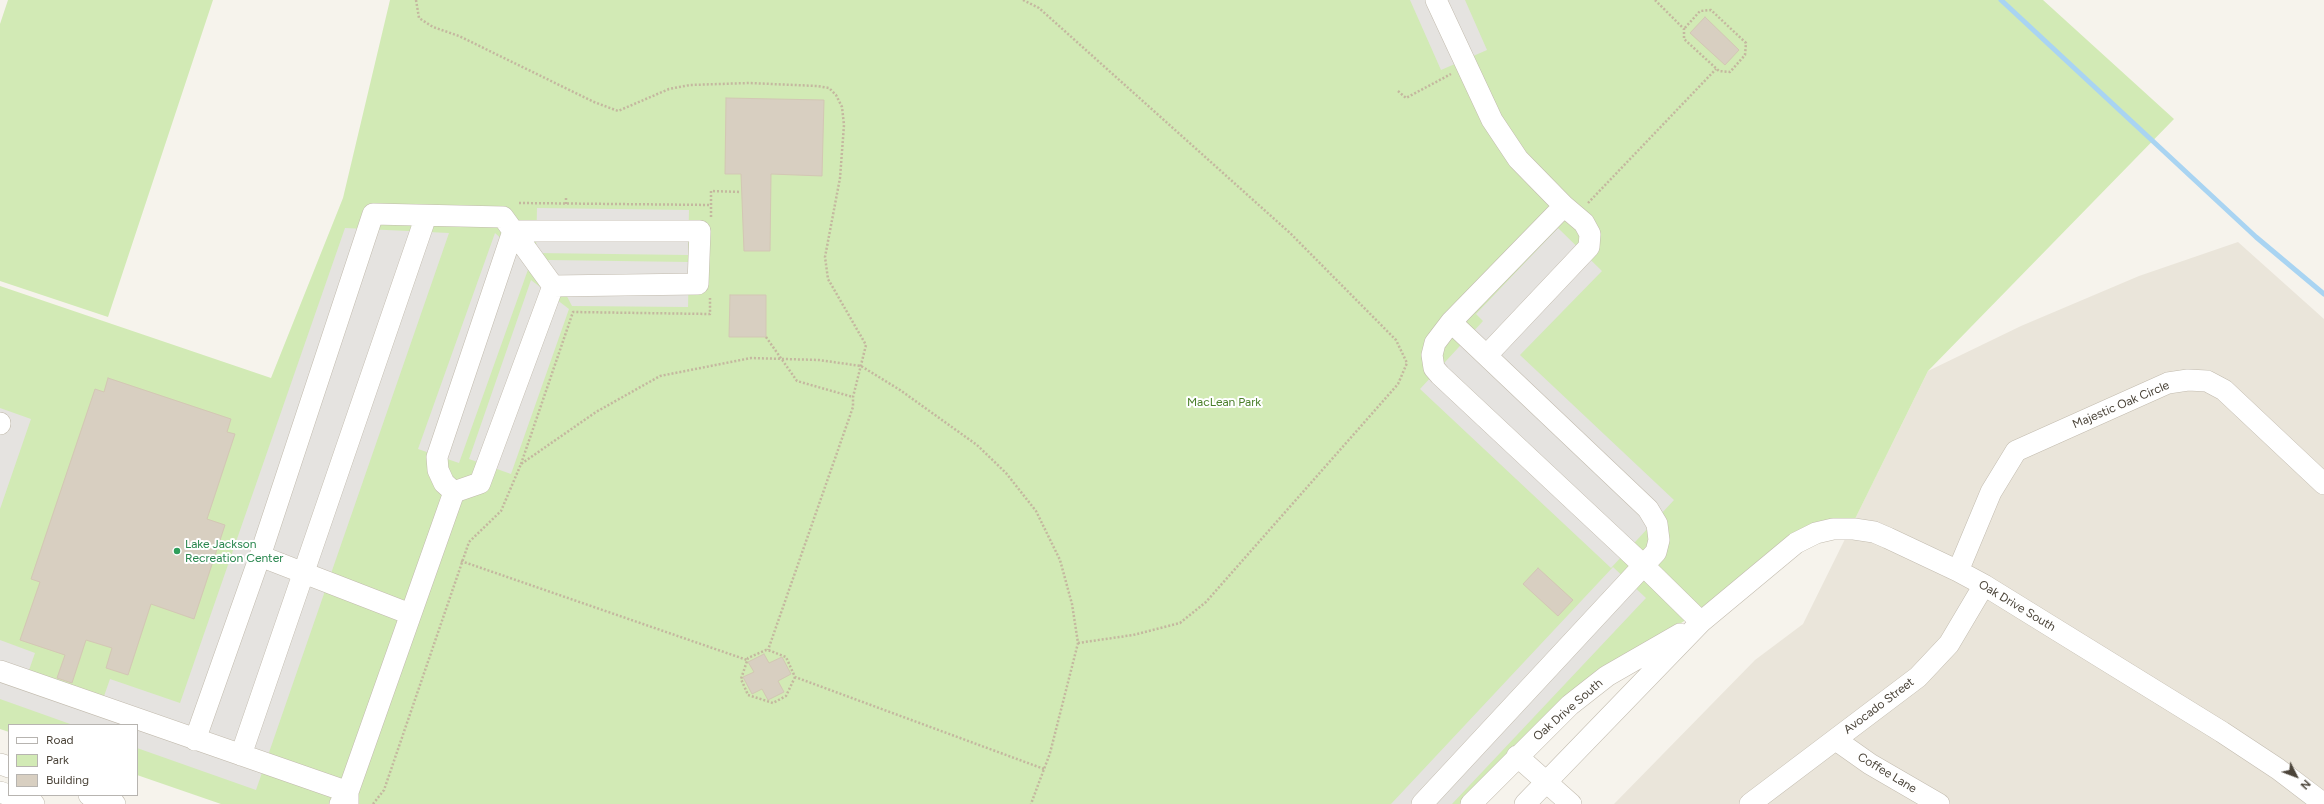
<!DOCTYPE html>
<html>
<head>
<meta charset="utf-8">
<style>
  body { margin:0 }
  #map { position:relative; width:2324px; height:804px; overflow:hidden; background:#f6f3ec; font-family:Figtree,sans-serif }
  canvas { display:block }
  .legend { position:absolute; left:8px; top:724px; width:130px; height:72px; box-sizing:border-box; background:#fff; border:1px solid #b7b4b0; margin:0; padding:5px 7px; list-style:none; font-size:12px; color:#4b4439 }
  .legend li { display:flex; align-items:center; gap:8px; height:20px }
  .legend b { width:20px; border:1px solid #b7b4b0 }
  .north { position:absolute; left:2276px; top:756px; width:40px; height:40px; -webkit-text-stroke:3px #fff; paint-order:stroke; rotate:132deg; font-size:11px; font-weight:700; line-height:16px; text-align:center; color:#4b4439 }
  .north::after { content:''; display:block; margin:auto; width:14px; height:18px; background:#4b4439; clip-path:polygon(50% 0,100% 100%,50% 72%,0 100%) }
</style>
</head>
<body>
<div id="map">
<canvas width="2324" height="804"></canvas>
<ul class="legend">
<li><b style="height:5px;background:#fff"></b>Road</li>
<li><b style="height:11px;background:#d2eab5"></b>Park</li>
<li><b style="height:11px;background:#d8cfc1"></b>Building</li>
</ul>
<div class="north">N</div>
</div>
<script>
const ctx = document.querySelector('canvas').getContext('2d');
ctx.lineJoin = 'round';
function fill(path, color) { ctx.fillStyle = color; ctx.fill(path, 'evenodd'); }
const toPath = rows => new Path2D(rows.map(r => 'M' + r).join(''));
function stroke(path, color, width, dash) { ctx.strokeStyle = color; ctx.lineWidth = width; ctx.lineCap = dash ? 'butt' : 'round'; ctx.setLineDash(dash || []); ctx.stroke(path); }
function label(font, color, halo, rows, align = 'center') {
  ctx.font = font + ' Figtree,sans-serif'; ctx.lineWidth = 4; ctx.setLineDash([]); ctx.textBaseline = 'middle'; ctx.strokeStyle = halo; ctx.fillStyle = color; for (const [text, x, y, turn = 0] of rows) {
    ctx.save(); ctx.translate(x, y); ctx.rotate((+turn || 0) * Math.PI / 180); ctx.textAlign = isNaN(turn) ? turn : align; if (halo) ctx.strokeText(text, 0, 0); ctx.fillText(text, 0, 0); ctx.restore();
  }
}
fill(toPath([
  [2238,242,2324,319,2324,804,1614,804,1755,660,1803,624,1928,371,2021,326,2139,276]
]), '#eae5da');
fill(toPath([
  [8,0,213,0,108,317,0,281,0,24],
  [390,0,2043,0,2174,119,1928,371,1855,519,1710,604,1596,679,1465,804,221,804,137,775,137,725,9,725,9,732,0,729,0,286,271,378,343,198]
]), '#d2eab5');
fill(toPath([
  [1410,0,1465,0,1487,50,1441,70],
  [537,208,689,210,688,255,536,253],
  [345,228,449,233,256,790,137,748,137,725,73,725,0,699,0,640,35,653,28,673,103,699,110,679,180,703],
  [1558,228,1602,271,1520,355,1674,500,1611,568,1420,389,1483,321,1476,314],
  [495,233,530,264,459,463,418,449],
  [548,260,689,262,688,307,572,306],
  [531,280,569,309,511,474,469,459],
  [0,408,31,419,0,509],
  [1613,567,1646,598,1452,804,1391,804]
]), '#e5e3e0');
stroke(toPath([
  [2001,0,2256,237,2324,294]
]), '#a9d4f2', 5);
const building = toPath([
  [1705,17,1739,50,1725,65,1690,33,1705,17],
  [726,98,824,100,822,176,771,174,770,251,744,251,741,174,725,174,726,98],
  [730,295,766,295,766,337,729,337,730,295],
  [108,378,231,419,227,432,235,434,207,519,225,525,194,619,151,604,128,675,106,668,112,648,86,640,72,683,57,678,65,655,20,640,40,582,31,579,95,389,104,392,108,378],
  [1538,568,1573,600,1558,616,1523,584,1538,568],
  [764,654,769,663,782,657,791,674,778,681,784,692,768,700,762,689,752,694,743,677,754,672,748,662,764,654]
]);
fill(building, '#d8cfc1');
stroke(building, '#d3c7b4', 1);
const minor = toPath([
  [513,231,700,231,698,284,553,286,480,483,454,492,444,483,438,470,437,457,513,231],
  [1451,322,1435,343,1432,355,1434,368,1440,375,1643,565,1701,622],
  [1487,355,1589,247,1590,234,1584,223,1564,206],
  [0,423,0,424],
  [260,556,410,614],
  [1958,571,1991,492,2016,451,2168,383,2188,380,2207,381,2224,390,2324,484],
  [0,671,348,792,340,804],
  [195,740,260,556,373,214,503,217,553,286],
  [1836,740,1870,764,1939,804],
  [241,755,426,216],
  [1517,756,1571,804],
  [0,764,9,767],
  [0,792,34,804],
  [89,795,115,804],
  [348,804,348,792,454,492],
  [1422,804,1656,552,1659,540,1657,524,1648,509,1451,322,1564,206,1518,159,1492,120,1436,0],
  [1471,804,1570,705,1607,676,1680,634],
  [1525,804,1701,622,1796,543,1816,533,1833,529,1854,529,1874,532,1888,538,1958,571,1984,585,2222,732,2278,769,2324,804],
  [1750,804,1918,677,1949,644,1984,585]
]);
stroke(minor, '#c2bbae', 22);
stroke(toPath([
  [416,0,419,18,433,27,459,36,594,102,618,111,669,89,690,85,749,83,817,86,829,88,836,95,842,107,844,125,840,178,825,257,828,279,866,345,853,397,853,407,768,650],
  [1023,0,1039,8,1290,233,1396,340,1407,363,1398,384,1206,602,1180,623,1133,635,1078,643],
  [1655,0,1684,29,1684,39,1719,71,1730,72,1745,55,1746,43,1711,10,1700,11,1684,29],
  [1398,91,1406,98,1451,74],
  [519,203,711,205],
  [1588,203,1716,69],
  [566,204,566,196],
  [711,217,711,191,741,192],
  [766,337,797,381,853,397],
  [521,464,573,312,710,314,710,298],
  [461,561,747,660],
  [795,677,786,696,773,703,748,695,741,679,748,658,766,650,768,650,786,657,795,677,1044,769],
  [373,804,384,790,469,542,501,511,521,464,596,412,660,376,751,358,819,360,861,366,900,390,977,445,1006,473,1036,511,1060,560,1072,604,1078,643,1050,753,1031,804]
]), '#c4b79f', 2.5, [2, 2]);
stroke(minor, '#fff', 21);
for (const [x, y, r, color] of [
  [177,551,4,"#2e9e5b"]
]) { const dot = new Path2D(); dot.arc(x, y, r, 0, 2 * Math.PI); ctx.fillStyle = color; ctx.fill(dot); stroke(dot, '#fff', 1.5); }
label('12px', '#4a7f2a', '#fff', [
  ["MacLean Park",1224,402]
]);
label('12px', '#4b4439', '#fff', [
  ["Majestic Oak Circle",2121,405,-23],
  ["Oak Drive South",2017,606,31],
  ["Avocado Street",1879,706,-37],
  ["Oak Drive South",1568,710,-41],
  ["Coffee Lane",1887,773,31]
]);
label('12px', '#27864d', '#fff', [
  ["Lake Jackson",185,544],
  ["Recreation Center",185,558]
], 'left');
</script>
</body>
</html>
